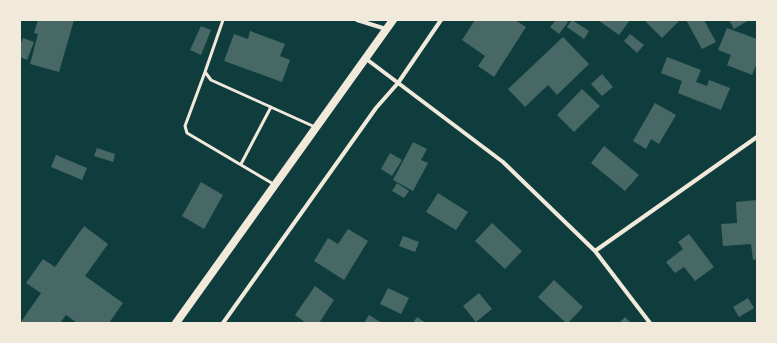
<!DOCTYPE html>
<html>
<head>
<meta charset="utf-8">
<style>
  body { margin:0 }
  #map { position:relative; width:777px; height:343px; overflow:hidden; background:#0f3d3e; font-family:Lato,sans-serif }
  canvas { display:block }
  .frame { position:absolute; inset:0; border:21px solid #f1e9da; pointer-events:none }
</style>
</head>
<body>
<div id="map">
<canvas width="777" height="343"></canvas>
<div class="frame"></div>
</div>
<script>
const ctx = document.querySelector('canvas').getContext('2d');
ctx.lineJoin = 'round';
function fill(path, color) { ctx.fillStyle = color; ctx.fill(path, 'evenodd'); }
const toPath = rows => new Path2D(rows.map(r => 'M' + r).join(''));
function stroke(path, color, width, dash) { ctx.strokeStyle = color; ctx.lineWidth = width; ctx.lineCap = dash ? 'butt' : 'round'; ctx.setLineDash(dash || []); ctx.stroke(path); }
fill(toPath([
  [38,20,74,20,59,72,30,64,38,34,34,33],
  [475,20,515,20,526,27,494,77,478,66,485,56,462,40],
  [556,20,566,20,568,22,559,34,550,27],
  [572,20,589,31,584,39,567,27],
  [598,20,630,20,619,35],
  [648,20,680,20,662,38,646,22],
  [686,20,704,20,716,42,702,49],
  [729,20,749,20,734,29],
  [201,26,211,30,201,55,190,50],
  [727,28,757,39,757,63,752,75,727,65,731,55,718,50],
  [250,31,285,44,280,56,290,60,282,82,224,61,234,34,248,39],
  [630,34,644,45,637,53,624,41],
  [563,37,589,64,557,95,548,85,525,107,508,89],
  [23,38,34,42,27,60,20,57,20,45],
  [667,57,701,70,696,82,707,86,709,80,730,88,721,110,678,93,682,81,661,73],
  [602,74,613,87,602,96,591,84],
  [582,89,600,106,574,132,557,115],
  [655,103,676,115,659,144,651,139,646,149,633,141],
  [413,142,427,149,421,160,428,163,413,191,393,180],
  [604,146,639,175,625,191,591,163],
  [97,148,115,154,113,162,94,156],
  [390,153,402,160,392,176,381,169],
  [56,155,87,168,82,180,51,167],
  [201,182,223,195,204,229,182,216],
  [397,183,409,191,404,198,392,191],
  [438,193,468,212,456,230,426,212],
  [757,200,757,259,753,260,751,244,723,246,721,224,737,223,736,202],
  [492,223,522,251,505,269,475,241],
  [84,226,108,244,85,276,123,303,109,323,77,323,66,315,60,323,21,323,21,322,41,293,26,283,43,259,55,267],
  [348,229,368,241,344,280,314,261,328,238,338,244],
  [689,234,714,267,695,281,684,267,675,273,666,262,683,249,678,242],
  [403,236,419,242,415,252,399,246],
  [554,280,583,307,568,323,566,323,538,297],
  [315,286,334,300,319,323,306,323,295,315],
  [388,288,409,298,401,314,380,304],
  [479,293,492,309,476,322,463,306],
  [748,298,754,308,739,317,733,307],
  [369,315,382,323,364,323],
  [417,317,426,323,413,323],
  [625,317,631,323,619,323]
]), '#486865');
stroke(toPath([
  [223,20,205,72,211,80,315,127],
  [205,72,185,126,187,133,275,185],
  [241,164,271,107]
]), '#f1e9da', 3);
stroke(toPath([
  [357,20,386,29],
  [365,58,503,162,595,251,650,323],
  [595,251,757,137],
  [223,323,376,108,398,83,441,20]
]), '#f1e9da', 4);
stroke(toPath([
  [176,323,393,20]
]), '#f1e9da', 8);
</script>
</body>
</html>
